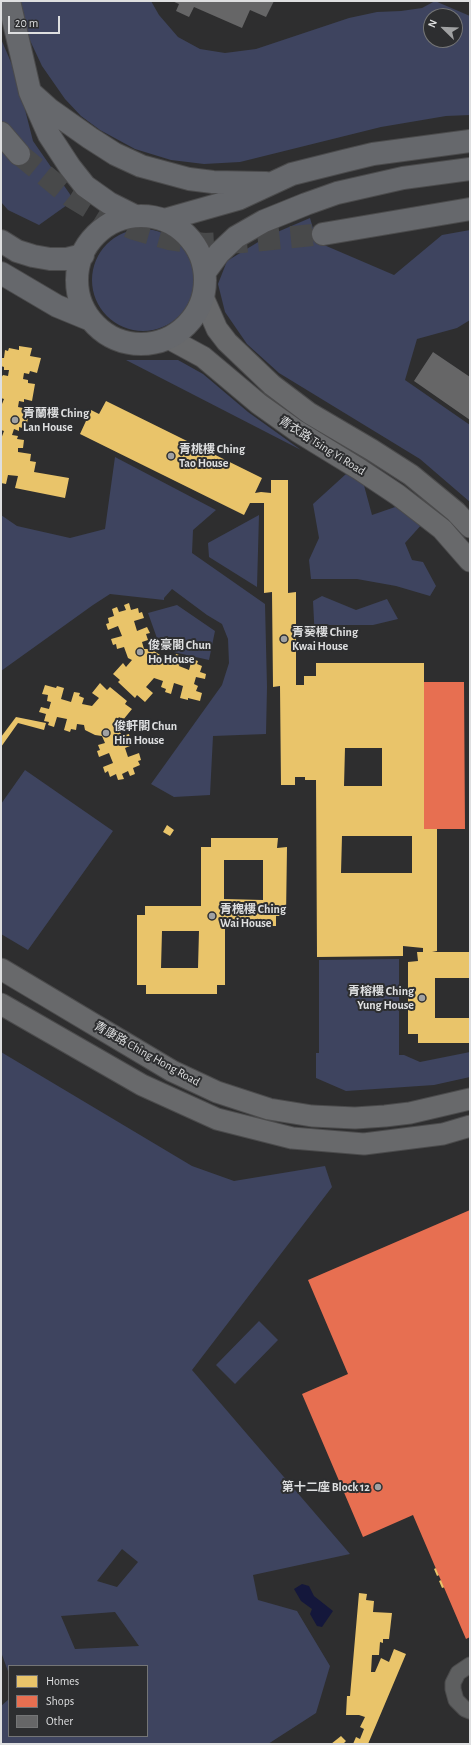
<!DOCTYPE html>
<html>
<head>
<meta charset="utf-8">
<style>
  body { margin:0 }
  #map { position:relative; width:471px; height:1745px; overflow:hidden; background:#2e2e2f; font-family:"Alegreya Sans",sans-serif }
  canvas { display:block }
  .frame { position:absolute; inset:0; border:2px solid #dedfe0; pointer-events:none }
  .legend { position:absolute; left:8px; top:1665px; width:140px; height:72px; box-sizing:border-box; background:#2d2e30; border:1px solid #747576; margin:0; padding:5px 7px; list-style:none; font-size:12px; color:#dedfe0 }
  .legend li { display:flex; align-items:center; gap:8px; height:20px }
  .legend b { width:20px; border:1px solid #747576 }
  .north { position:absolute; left:423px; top:8px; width:40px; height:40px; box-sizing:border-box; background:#2d2e30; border:1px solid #747576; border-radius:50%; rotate:293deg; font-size:11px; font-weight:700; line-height:16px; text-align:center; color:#dedfe0 }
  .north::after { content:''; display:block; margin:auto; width:14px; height:18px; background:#a0a1a2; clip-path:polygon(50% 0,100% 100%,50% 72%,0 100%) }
  .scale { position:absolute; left:8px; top:16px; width:52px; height:18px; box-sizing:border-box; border:2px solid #dedfe0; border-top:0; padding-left:5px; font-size:12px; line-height:14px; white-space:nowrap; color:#dedfe0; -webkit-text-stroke:3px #2d2e30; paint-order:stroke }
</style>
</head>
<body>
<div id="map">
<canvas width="471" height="1745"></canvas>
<div class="frame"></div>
<ul class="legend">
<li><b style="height:11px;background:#e9c46a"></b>Homes</li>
<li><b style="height:11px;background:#e76f51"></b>Shops</li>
<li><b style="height:11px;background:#666667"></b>Other</li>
</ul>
<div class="north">N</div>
<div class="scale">20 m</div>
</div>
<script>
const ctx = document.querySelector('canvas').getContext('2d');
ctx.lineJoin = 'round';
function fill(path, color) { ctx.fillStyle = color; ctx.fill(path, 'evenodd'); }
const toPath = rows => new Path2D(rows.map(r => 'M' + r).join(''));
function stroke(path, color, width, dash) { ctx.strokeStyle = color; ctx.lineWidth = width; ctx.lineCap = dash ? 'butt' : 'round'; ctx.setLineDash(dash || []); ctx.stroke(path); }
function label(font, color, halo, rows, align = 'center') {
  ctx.font = font + ' "Alegreya Sans","Noto Sans TC",sans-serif'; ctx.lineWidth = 4; ctx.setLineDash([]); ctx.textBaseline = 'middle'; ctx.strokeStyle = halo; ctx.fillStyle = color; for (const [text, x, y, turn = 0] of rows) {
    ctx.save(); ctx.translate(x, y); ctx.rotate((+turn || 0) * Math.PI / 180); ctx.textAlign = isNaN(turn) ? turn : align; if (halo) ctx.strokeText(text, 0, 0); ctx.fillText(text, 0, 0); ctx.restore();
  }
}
fill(toPath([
  [20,1,151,1,159,15,178,37,200,49,225,53,256,49,349,18,377,12,401,11,422,8,435,1,470,16,470,115,446,116,381,127,240,162,204,164,171,160,135,149,100,130,81,116,65,99,42,66,27,34],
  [431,16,455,16,455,40,431,40],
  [1,39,16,74,33,141,74,200,39,225,8,210,1,202],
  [310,218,317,242,394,275,442,235,470,230,470,320,457,328,417,339,405,380,470,425,470,502,420,459,279,373,247,344,225,312,218,284,227,261,268,236],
  '92 280a51 51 0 1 1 102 0a51 51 0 1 1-102 0Z',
  [126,360,178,360,203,374,248,412,301,450],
  [115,457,216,510,193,530,192,553,265,604,267,687,266,734,213,736,210,795,174,797,151,784,222,685,229,663,228,639,222,624,207,615,172,589,164,598,164,600,110,594,93,605,1,671,1,515,17,526,70,538,105,529],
  [346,474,362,478,372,515,398,506,423,523,405,543,412,560,423,562,436,586,430,596,396,586,357,579,311,579,309,560,319,538,313,504],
  [259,515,257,587,209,557,208,543],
  [322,596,356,610,387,599,398,619,373,625,326,625,315,640,313,601],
  [177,605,215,631,209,660,169,651,163,648,158,641,148,613],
  [25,770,113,831,28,950,1,934,1,804],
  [399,959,399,1055,404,1055,420,1062,470,1052,470,1077,434,1085,346,1091,316,1078,316,1053,319,1053,319,960],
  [1,1052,192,1166,234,1181,325,1166,332,1187,192,1370,350,1554,253,1575,258,1600,297,1611,330,1666,316,1713,268,1744,1,1744,1,1706,9,1699,9,1736,147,1736,147,1666,9,1666,9,1674,1,1652],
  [122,1549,138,1562,117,1587,97,1581],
  [115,1612,139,1646,75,1649,61,1616],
  [259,1321,278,1340,235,1384,216,1365]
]), '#3e445f');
fill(toPath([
  [302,1584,309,1586,314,1596,333,1611,322,1627,317,1626,310,1614,312,1609,301,1601,294,1589]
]), '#14173b');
fill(toPath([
  [19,346,32,348,30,356,41,358,37,373,30,371,29,374,24,373,23,379,28,380,28,383,35,384,32,401,24,399,24,402,19,401,18,407,23,408,22,411,29,412,26,429,19,427,19,431,14,429,12,435,18,436,17,439,24,440,23,448,18,448,18,452,31,454,30,461,36,462,34,472,69,478,65,498,15,488,18,476,8,475,6,484,1,483,1,439,4,431,1,430,1,404,2,404,4,399,1,398,1,378,3,375,8,376,9,370,4,370,4,367,1,366,1,358,4,358,5,350,8,351,9,348,19,350],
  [106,401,262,478,255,493,261,492,271,493,271,480,288,480,288,593,296,592,296,685,304,685,304,676,316,676,316,663,424,663,424,829,437,829,437,951,432,952,470,952,470,978,435,978,435,1018,470,1018,470,1043,418,1043,418,1034,408,1034,408,962,418,961,417,952,423,952,423,948,403,946,403,956,317,957,316,780,305,780,305,777,295,777,295,785,281,785,280,686,273,687,272,592,264,593,264,503,250,503,244,515,80,434,91,410,99,414],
  [345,748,382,748,382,786,344,786],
  [342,836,412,836,412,873,341,873],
  [129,603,131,610,138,608,139,613,142,612,144,618,134,621,137,631,147,627,150,633,146,634,148,640,142,642,144,649,151,649,160,655,162,660,168,662,170,655,175,657,176,654,182,656,179,666,189,670,192,659,198,661,197,664,202,666,200,672,206,674,205,679,196,677,194,684,198,686,196,691,202,693,200,701,188,698,188,700,180,698,183,686,174,683,171,694,165,692,166,689,161,687,163,681,154,678,146,687,153,693,145,702,137,695,135,698,118,682,120,680,113,674,123,663,126,667,132,660,128,658,124,647,117,649,116,644,113,645,111,639,122,636,118,626,108,630,106,624,109,623,108,618,114,616,112,609,117,607,119,612,126,610,124,605],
  [100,683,107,690,110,687,127,701,125,704,132,709,123,720,119,717,115,723,122,736,129,734,130,739,133,738,135,744,125,748,128,757,139,753,141,760,138,761,140,765,133,768,135,774,130,776,128,771,122,774,124,779,118,780,116,774,110,777,108,771,105,773,103,767,113,763,109,753,99,757,97,751,100,750,98,745,105,743,102,736,95,735,85,730,84,725,77,724,76,730,71,729,70,732,64,730,67,719,57,717,54,727,48,725,49,722,44,721,46,714,39,712,41,707,49,709,51,702,47,701,48,695,42,694,45,685,56,688,57,686,64,688,61,699,71,702,74,692,80,693,79,696,84,698,82,704,92,706,99,698,92,693],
  [16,717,46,723,44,730,18,723,1,747,1,737],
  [167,825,174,830,170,836,163,832],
  [211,838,278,838,277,848,287,847,286,916,276,916,276,926,225,926,225,985,217,985,217,994,146,994,146,985,137,985,137,915,145,915,145,906,201,906,201,847,211,847],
  [224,860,263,860,263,900,224,899],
  [162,931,199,931,198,968,161,968],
  [438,1228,442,1239,456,1233,459,1239,463,1237,466,1245,447,1253,449,1258,468,1250,470,1255,470,1257,467,1259,470,1264,456,1270,461,1281,447,1287,441,1275,436,1278,441,1290,427,1296,422,1285,408,1291,406,1286,402,1287,399,1280,418,1271,416,1267,397,1275,394,1268,398,1266,395,1261,409,1254,404,1243,418,1237,424,1249,429,1247,424,1235],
  [365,1262,369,1273,384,1267,386,1272,390,1271,393,1278,374,1287,376,1292,395,1283,398,1290,394,1292,397,1297,383,1303,388,1315,374,1321,368,1309,363,1311,368,1323,354,1329,349,1318,335,1325,330,1312,345,1305,343,1300,328,1307,322,1294,336,1288,331,1277,345,1270,351,1283,356,1280,351,1268],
  [345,1377,347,1381,351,1379,357,1392,369,1387,375,1401,367,1405,370,1410,377,1407,383,1421,371,1426,377,1440,374,1442,375,1446,378,1452,381,1450,387,1464,399,1458,406,1472,398,1476,400,1481,408,1478,414,1492,402,1497,408,1511,404,1513,406,1516,397,1521,388,1501,383,1504,392,1522,383,1526,381,1522,377,1524,371,1511,358,1517,352,1503,360,1500,357,1494,349,1497,343,1483,357,1477,351,1463,356,1461,351,1451,346,1452,341,1440,327,1446,320,1432,329,1428,327,1423,318,1426,312,1412,326,1406,320,1392,325,1390,323,1387,331,1383,340,1402,345,1400,336,1381],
  [358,1430,375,1471,371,1473,352,1432],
  [470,1532,470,1601,463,1586,448,1592,445,1587,442,1588,439,1581,459,1572,457,1567,437,1576,434,1569,438,1567,435,1562,450,1555,445,1543,459,1536,462,1544,468,1542,464,1534],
  [359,1593,367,1594,366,1600,374,1601,373,1612,392,1613,389,1639,383,1639,383,1643,380,1642,379,1655,372,1655,371,1672,375,1672,381,1658,389,1662,394,1649,406,1654,368,1744,353,1744,356,1737,360,1739,364,1729,360,1727,365,1717,359,1715,346,1715,347,1696,350,1696],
  [341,1736,346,1741,343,1744,331,1744]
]), '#e9c46a');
fill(toPath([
  [424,682,464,682,465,829,424,829],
  [470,1210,470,1637,466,1639,413,1515,363,1537,302,1394,348,1374,308,1280]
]), '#e76f51');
fill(toPath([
  [172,1,274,1,266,17,250,10,242,28,194,7,189,17,176,11,179,4],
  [433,352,470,377,470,420,414,381]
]), '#666667');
stroke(toPath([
  [19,154,70,196,101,215,134,229,169,239,204,244,242,242,323,234]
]), '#48494a', 22, [22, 11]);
const minor = toPath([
  [470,1665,458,1673,453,1683,453,1689,456,1700,465,1709,470,1711]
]);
const secondary = toPath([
  [203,297,217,329,227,342,272,385,309,413,372,450,411,475,456,512,470,527],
  [168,338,203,357,259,404,297,431,359,469,398,495,442,529,470,561],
  [1,969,172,1071,217,1092,269,1109,312,1116,355,1118,385,1116,410,1113,470,1099],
  [1,1004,142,1085,217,1119,292,1138,364,1144,443,1134,470,1126]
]);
const primary = toPath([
  [9,1,30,92,49,135,70,167,85,186,109,203,135,216],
  [30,92,49,109,90,138,115,154,141,166,189,179,213,182,266,183],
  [1,133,19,154],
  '77 280a64 64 0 1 1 128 0a64 64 0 1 1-128 0Z',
  [164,220,238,199,292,174,344,161,373,154,470,141],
  [323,234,470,209],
  [1,241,17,251,33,256,50,259,67,259,83,255],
  [205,272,219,253,236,237,264,221,306,204,337,193,403,178,470,169],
  [1,273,57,306,91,320]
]);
stroke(minor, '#4b4b4c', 17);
stroke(secondary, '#4b4b4c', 23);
stroke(primary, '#4b4b4c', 24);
stroke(minor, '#5e5f60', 15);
stroke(secondary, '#68696b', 21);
stroke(primary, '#66686c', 22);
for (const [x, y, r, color] of [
  [15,420,4,"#a0a1a2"],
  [171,456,4,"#a0a1a2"],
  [284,639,4,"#a0a1a2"],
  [140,652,4,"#a0a1a2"],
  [106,733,4,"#a0a1a2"],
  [212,916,4,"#a0a1a2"],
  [422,998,4,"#a0a1a2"],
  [378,1487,4,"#a0a1a2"]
]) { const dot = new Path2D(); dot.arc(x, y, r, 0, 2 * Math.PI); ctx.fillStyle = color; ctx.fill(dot); stroke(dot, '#2d2e30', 1.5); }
label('bold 12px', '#dedfe0', '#2d2e30', [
  ["青蘭樓 Ching",23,413],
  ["Lan House",23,427],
  ["青桃樓 Ching",179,449],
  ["Tao House",179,463],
  ["青葵樓 Ching",292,632],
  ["Kwai House",292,646],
  ["俊豪閣 Chun",148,645],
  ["Ho House",148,659],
  ["俊軒閣 Chun",114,726],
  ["Hin House",114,740],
  ["青槐樓 Ching",220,909],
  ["Wai House",220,923],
  ["青榕樓 Ching",414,991,"right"],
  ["Yung House",414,1005,"right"],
  ["第十二座 Block 12",370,1487,"right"]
], 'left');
label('12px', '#dedfe0', '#2d2e30', [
  ["青衣路 Tsing Yi Road",322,446,32],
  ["青康路 Ching Hong Road",147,1054,29]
]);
</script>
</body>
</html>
